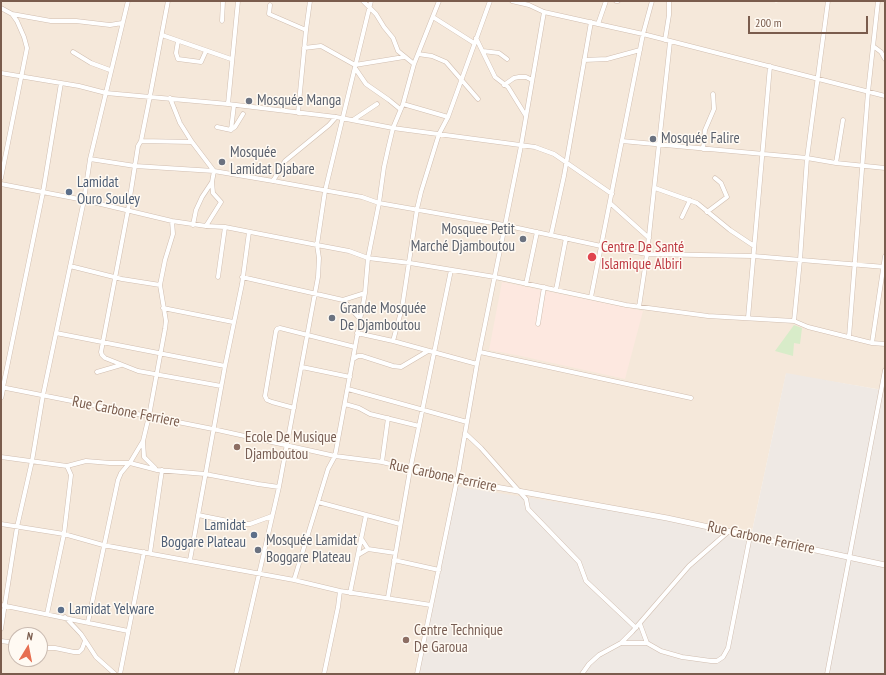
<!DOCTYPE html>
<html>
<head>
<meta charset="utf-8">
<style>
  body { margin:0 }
  #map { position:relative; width:886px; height:675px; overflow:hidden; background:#fdf6ec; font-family:"PT Sans Narrow",sans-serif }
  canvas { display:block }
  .frame { position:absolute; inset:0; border:2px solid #7a5c4d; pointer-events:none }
  .north { position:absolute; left:8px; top:627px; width:40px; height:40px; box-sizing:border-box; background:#fffaf3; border:1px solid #cabbb1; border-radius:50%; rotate:10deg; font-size:11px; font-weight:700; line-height:16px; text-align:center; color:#7a5c4d }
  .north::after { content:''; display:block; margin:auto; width:14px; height:18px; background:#e76f51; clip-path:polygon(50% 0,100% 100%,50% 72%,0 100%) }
  .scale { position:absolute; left:748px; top:16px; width:120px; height:18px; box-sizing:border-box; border:2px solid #7a5c4d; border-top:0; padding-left:5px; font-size:12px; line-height:14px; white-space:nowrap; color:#7a5c4d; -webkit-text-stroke:3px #fffaf3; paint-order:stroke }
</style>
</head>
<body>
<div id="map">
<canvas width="886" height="675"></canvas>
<div class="frame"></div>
<div class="north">N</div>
<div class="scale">200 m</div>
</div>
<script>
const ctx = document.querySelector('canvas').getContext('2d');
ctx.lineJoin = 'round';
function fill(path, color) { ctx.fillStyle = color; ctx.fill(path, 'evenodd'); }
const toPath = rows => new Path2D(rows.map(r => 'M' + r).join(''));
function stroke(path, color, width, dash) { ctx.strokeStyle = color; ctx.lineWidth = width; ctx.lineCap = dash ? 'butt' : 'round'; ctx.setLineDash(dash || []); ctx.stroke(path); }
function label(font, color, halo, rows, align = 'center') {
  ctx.font = font + ' "PT Sans Narrow",sans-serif'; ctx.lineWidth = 3; ctx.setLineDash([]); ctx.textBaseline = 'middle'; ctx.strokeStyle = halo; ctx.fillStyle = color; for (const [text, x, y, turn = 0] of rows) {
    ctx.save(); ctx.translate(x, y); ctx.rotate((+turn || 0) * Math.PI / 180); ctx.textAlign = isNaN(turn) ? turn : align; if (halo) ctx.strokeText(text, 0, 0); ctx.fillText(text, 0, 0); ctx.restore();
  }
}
fill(toPath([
  [1,1,773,1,776,3,780,1,885,1,885,381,883,390,786,374,751,536,419,674,1,674],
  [16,635,40,635,40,659,16,659]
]), '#f5e8da');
fill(toPath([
  [502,282,643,311,625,379,521,356,489,350]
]), '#fde8e0');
fill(toPath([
  [786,373,882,390,885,381,885,674,419,674,454,486,697,524,751,536]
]), '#efe9e4');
fill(toPath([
  [794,325,802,328,800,344,794,343,793,356,775,351]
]), '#d8ecc9');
const minor = toPath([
  [168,1,150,96,141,141,138,146,128,210,101,352,102,355,105,358,138,371,221,386],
  [363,1,376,14,384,27,393,38,398,51,414,64],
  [512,1,529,5,544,12,643,34,885,96],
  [616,1,618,1],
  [270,5,269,14,306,30],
  [1,8,12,14,51,21,76,21,110,25,122,23],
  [433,17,474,43],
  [222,21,223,1],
  [598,24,606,1],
  [162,35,231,59],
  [476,38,495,77,508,87,526,116],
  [665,40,669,15,669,1],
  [178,41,176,53,178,59,201,62,206,51],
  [873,46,881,52,885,59],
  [304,48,321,46,355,65,404,57],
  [483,51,499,53,507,59],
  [73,52,91,63,110,70],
  [418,54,432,56,446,62,478,99],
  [584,60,607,59,640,50],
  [355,68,366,84,389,100,400,109],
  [1,73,79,86,106,93,228,104,336,117,393,128,535,147,554,154,612,194],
  [504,85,514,78,519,77,526,77,532,80],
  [170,98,180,123,192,142,214,171,212,182,202,197,196,210,193,225],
  [228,104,238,1],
  [403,104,448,117],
  [298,113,306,30,310,1],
  [353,120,377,104],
  [217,127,231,130,234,105],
  [232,129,235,127,243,114],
  [141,141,192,142],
  [622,141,807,158,836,163,885,168],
  [703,149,705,130,714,109,713,94],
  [90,159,135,166,214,171,273,181,362,197,379,203,504,225,601,246,647,254,753,256,885,267],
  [836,163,843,120],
  [1,178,27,48,24,37,17,21,12,14],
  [273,181,285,161,329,125,336,117],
  [1,184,84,200,172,221,206,226,225,227,317,245,349,251,368,258,410,263,495,277,626,305,708,316,794,321,808,327,872,343,885,344],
  [655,188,697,203,730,230,754,246],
  [610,203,649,238],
  [707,212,727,197,721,183,715,178],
  [682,217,690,200],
  [206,226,221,202,213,193,212,182],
  [551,235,564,176,591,22],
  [70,266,122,279,160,285],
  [218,277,225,227],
  [242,277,343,300,365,293],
  [526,284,537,232],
  [556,290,566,238],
  [591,297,643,34,652,1],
  [343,300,360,319],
  [639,307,647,254,670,42],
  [163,308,233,322],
  [748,318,770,66],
  [794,321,800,260,807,158,828,1],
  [538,324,544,287],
  [56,333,225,366],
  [357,333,393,341,477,364],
  [849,337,868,92,878,1],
  [393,341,402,308,417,209,421,192,439,134,448,117,490,1],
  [872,343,885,256],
  [480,352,691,398],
  [353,359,358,356,362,356,393,366,401,367,428,351],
  [302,367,350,377],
  [97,372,121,365],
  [1,387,213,429,335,456,382,462,457,480],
  [3,387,43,192,61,83],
  [348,389,467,422],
  [345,404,359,408,370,414,419,426],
  [294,408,272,402,267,400,265,396,276,331,277,329,280,328,355,347],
  [465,433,481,448,526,499,528,509,579,562,586,581,636,628],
  [143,441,144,457,155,468],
  [1,457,67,466,86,461,110,463,130,463,157,470,205,474,258,484,279,487],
  [382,462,388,418],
  [318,502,400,524],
  [198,515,243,524,250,524,272,516],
  [1,524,64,534,103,545,294,580,340,591,338,607,324,674],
  [361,538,368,549],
  [150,553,162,470],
  [358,555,368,549,395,553],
  [190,560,225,366,242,284,249,232],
  [394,560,439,570],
  [294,580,328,469,335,456,365,293,368,258,379,203,384,167,388,149,393,128,403,104,414,64,439,1],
  [340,591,431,605],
  [350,593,366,515],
  [388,597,410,470,451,270],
  [1,605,128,631],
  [47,614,64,534,71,475,67,466],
  [65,617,81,634,96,657,115,674],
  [88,622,118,480,121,473,131,461,143,441,149,416,165,329,166,321,160,285,165,260,173,234,172,221],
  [640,624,647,643],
  [1,629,17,527,32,461,43,395,84,200,90,159,128,1],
  [1,641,16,643],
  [621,643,647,643,661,651,682,657,711,661,717,661,723,657,728,648,750,536],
  [40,648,55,648,74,652,79,652,82,649,85,641],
  [120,674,144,552],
  [236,674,279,487,318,277,319,258,317,245,325,191,371,1],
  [417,674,457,480,477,364,521,146,544,12],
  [582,674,589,664,599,655,621,643,632,632,689,566,728,532],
  [827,674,885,370]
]);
const tertiary = toPath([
  [1,397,3,387],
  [457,480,667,518,885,565]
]);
stroke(minor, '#d1beb0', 5);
stroke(tertiary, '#d1beb0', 6);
stroke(minor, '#fff', 4);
stroke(tertiary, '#fff', 5);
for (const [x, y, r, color] of [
  [249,101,4,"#6b7280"],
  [653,139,4,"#6b7280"],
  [222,162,4,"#6b7280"],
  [69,192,4,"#5c6f8a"],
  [523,239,4,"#6b7280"],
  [592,257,5,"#e0444e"],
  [332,318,4,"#6b7280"],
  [237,447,4,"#8d6e63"],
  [254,535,4,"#5c6f8a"],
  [258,550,4,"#6b7280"],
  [61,610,4,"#5c6f8a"],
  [406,640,4,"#8d6e63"]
]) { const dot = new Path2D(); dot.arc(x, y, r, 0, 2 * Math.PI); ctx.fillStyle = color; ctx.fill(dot); stroke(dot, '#fffaf3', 1.5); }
label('15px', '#5b616d', '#fffaf3', [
  ["Mosquée Manga",257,101],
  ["Mosquée Falire",661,139],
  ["Mosquée",230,153],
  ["Lamidat Djabare",230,170],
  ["Mosquee Petit",515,230,"right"],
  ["Marché Djamboutou",515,247,"right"],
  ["Grande Mosquée",340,309],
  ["De Djamboutou",340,326],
  ["Mosquée Lamidat",266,541],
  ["Boggare Plateau",266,558]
], 'left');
label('15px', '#4e5e75', '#fffaf3', [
  ["Lamidat",77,183],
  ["Ouro Souley",77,200],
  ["Lamidat",246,526,"right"],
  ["Boggare Plateau",246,543,"right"],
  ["Lamidat Yelware",69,610]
], 'left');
label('15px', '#be3a42', '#fffaf3', [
  ["Centre De Santé",601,248],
  ["Islamique Albiri",601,265]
], 'left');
label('15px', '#7a5c4d', '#fffaf3', [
  ["Rue Carbone Ferriere",126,412,11],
  ["Rue Carbone Ferriere",443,476,12],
  ["Rue Carbone Ferriere",761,538,12]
]);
label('15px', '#785e54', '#fffaf3', [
  ["Ecole De Musique",245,438],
  ["Djamboutou",245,455],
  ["Centre Technique",414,631],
  ["De Garoua",414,648]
], 'left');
</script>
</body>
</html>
